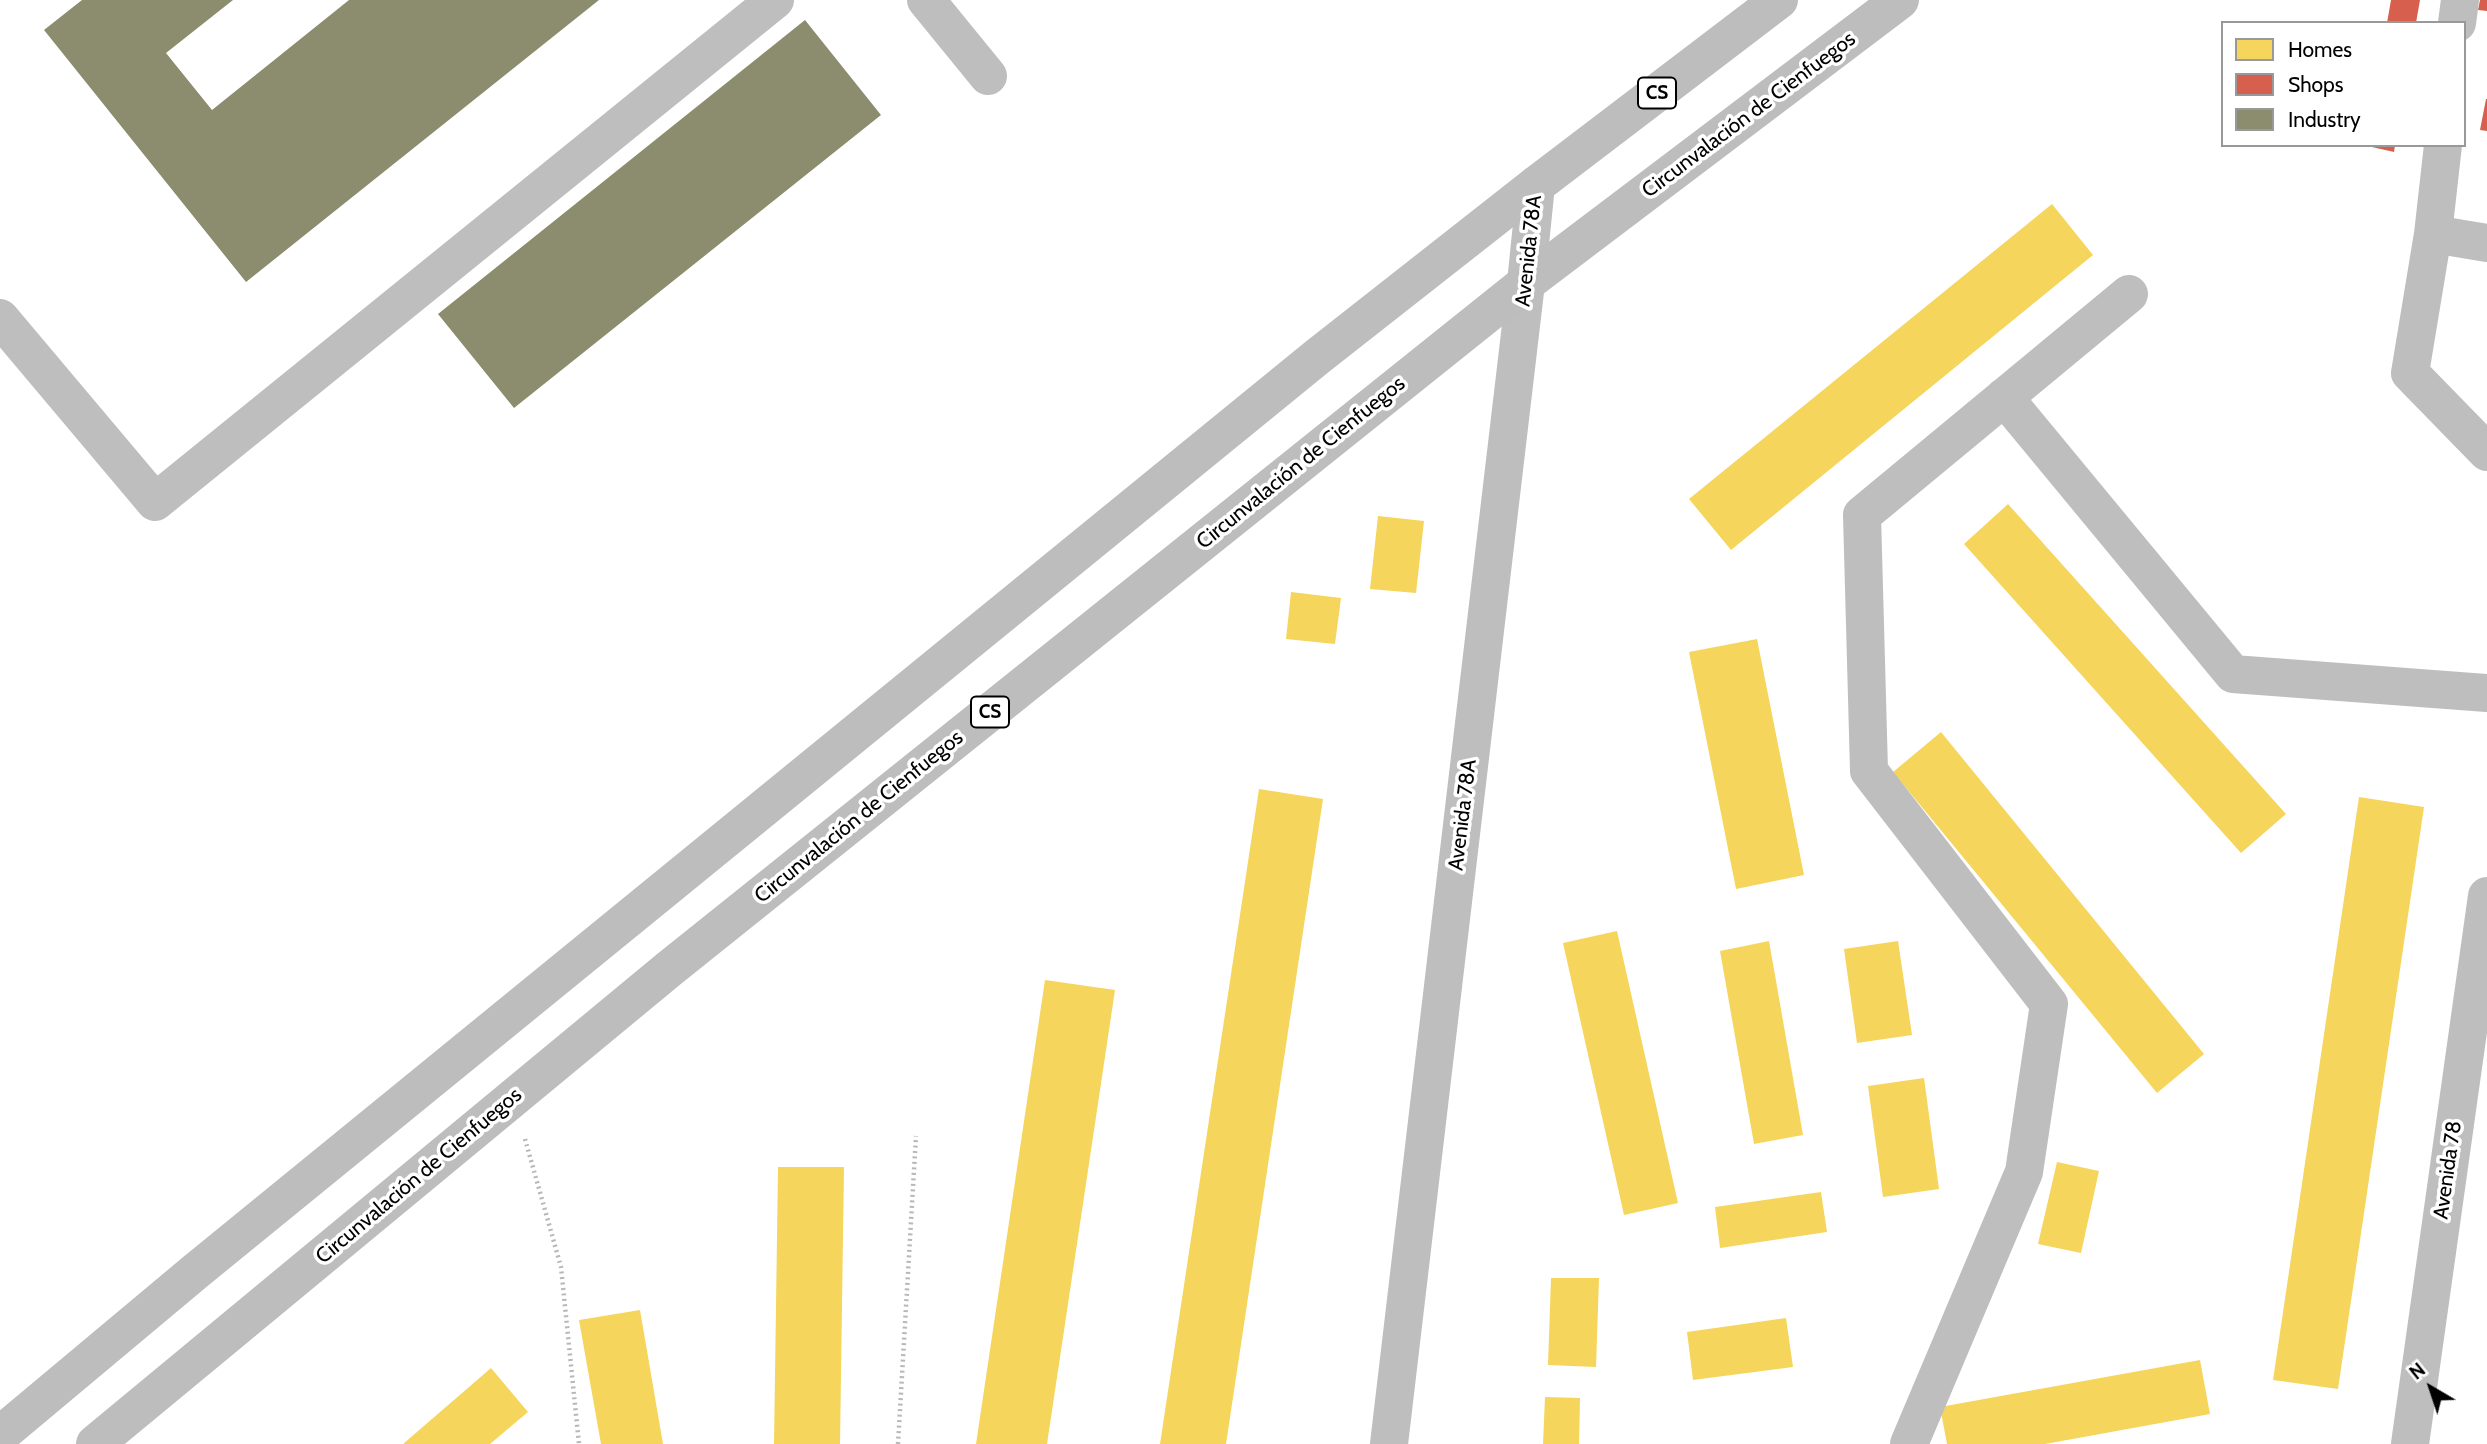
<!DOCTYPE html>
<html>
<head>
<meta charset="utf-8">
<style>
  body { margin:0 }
  #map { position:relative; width:2487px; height:1444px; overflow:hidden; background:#fff; font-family:Cabin,sans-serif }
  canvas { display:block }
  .legend { position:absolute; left:2221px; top:21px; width:245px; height:126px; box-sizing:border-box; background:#fff; border:2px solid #999; margin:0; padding:9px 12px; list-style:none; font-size:21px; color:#000 }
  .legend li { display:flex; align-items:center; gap:14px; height:35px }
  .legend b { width:35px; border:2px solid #999 }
  .north { position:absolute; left:2396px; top:1353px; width:70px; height:70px; -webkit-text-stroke:5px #fff; paint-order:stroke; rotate:321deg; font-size:19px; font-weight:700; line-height:28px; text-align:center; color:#000 }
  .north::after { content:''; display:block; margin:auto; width:24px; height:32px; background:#000; clip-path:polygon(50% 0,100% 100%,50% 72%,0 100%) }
</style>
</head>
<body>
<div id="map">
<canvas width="2487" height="1444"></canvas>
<ul class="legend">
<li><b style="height:19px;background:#f6d55c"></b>Homes</li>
<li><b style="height:19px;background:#d6604d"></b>Shops</li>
<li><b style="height:19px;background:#8c8c6e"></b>Industry</li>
</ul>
<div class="north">N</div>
</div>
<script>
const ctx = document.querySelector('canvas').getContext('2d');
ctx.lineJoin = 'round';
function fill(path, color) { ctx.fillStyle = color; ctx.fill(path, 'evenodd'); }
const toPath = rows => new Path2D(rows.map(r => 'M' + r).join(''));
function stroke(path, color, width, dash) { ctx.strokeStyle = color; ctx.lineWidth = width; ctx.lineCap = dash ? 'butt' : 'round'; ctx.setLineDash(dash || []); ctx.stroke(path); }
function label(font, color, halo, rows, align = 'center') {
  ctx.font = font + ' Cabin,sans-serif'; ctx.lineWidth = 7; ctx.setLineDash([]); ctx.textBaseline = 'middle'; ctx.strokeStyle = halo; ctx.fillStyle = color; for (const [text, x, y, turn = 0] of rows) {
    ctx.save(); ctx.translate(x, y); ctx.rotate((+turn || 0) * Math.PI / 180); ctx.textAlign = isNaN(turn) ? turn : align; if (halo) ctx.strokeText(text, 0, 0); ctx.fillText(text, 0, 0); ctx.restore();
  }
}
fill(toPath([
  [2052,204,2093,255,1731,550,1689,499],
  [2008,504,2286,814,2241,853,1964,544],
  [1378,516,1424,521,1416,593,1370,589],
  [1291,592,1341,598,1335,644,1286,639],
  [1757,639,1804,875,1736,889,1689,652],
  [1941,732,2204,1054,2157,1093,1893,772],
  [1259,789,1323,799,1226,1444,1160,1444],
  [2359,797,2424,807,2338,1389,2273,1380],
  [1617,931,1678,1203,1624,1215,1563,943],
  [1769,941,1803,1135,1754,1144,1720,951],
  [1898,941,1912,1035,1857,1043,1844,949],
  [1045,980,1115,990,1047,1444,976,1444],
  [1924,1078,1939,1189,1883,1197,1868,1086],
  [2057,1162,2099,1171,2081,1253,2038,1244],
  [778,1167,844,1167,840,1444,774,1444],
  [1821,1192,1827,1232,1720,1248,1715,1207],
  [1551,1278,1599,1278,1596,1367,1548,1365],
  [640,1310,663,1444,601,1444,579,1320],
  [1786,1318,1793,1367,1693,1380,1687,1332],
  [2200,1360,2210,1414,2045,1444,1947,1444,1940,1407],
  [491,1368,528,1412,490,1444,403,1444],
  [1545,1397,1580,1398,1579,1444,1543,1444]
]), '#f6d55c');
fill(toPath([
  [2391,0,2420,0,2416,23,2387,23],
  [2480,0,2487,0,2487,11,2478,10],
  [2486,99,2487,99,2487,131,2480,130],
  [2363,145,2395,145,2394,152]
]), '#d6604d');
fill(toPath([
  [82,0,233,0,166,53,212,110,349,0,599,0,246,282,44,30],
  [805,20,881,115,514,408,438,314]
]), '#8c8c6e');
stroke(toPath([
  [525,1139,561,1267,579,1444],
  [898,1444,916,1136]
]), '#b8b8b8', 4.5, [2, 3.5]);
stroke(toPath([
  [926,0,988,76],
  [2457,23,2460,0],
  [2443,145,2433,234,2410,373,2487,452],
  [2433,234,2487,243],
  [0,318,155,502,775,0],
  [2004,397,2233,674,2487,693],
  [1389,1444,1526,283,1536,185],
  [1909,1444,2024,1172,2049,1004,1869,771,1862,515,2129,294],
  [2410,1444,2487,896]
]), '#bebebe', 38);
stroke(toPath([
  [0,1435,196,1271,1317,357,1536,185,1779,0],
  [95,1444,669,969,1526,283,1900,0]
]), '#bdbdbd', 38);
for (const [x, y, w] of [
  [1657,93,38],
  [990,712,38]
]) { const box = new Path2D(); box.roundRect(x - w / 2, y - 15.5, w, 31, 5); ctx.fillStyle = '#fff'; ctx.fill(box); stroke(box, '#000', 2); }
label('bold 19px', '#000', null, [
  ["CS",1657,93],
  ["CS",990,712]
]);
label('21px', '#000', '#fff', [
  ["Circunvalación de Cienfuegos",1749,115,-37],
  ["Avenida 78A",1529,251,-84],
  ["Circunvalación de Cienfuegos",1301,463,-39],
  ["Avenida 78A",1463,815,-83],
  ["Circunvalación de Cienfuegos",859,817,-39],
  ["Avenida 78",2448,1170,-82],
  ["Circunvalación de Cienfuegos",419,1176,-40]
]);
</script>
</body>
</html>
